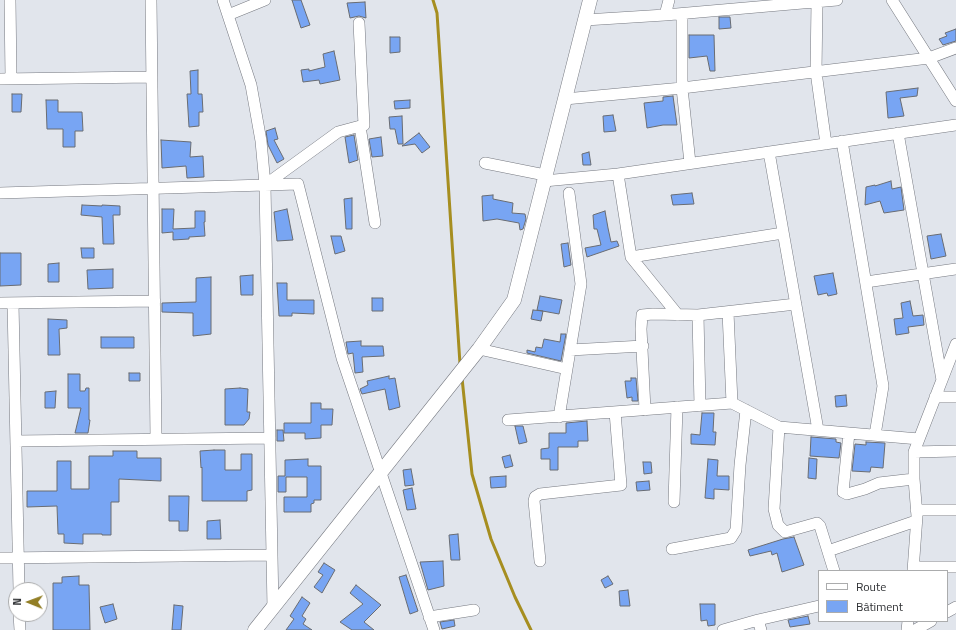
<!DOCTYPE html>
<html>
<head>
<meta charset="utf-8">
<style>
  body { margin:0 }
  #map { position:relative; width:956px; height:630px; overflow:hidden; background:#e1e5ec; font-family:"Titillium Web",sans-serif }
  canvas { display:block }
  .legend { position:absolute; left:818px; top:570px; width:130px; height:52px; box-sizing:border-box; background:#fff; border:1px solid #abacad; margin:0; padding:5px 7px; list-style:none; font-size:12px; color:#2e3033 }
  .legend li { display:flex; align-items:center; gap:8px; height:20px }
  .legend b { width:20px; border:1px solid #abacad }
  .north { position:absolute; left:8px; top:582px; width:40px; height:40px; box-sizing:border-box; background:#fff; border:1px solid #abacad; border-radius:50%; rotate:271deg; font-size:11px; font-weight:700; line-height:16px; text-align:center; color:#2e3033 }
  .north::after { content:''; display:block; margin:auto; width:14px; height:18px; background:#927e25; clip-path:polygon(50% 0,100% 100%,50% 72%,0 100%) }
</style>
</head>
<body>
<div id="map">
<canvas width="956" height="630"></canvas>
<ul class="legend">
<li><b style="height:5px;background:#fff"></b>Route</li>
<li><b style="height:11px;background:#78a5f3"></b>Bâtiment</li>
</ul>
<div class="north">N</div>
</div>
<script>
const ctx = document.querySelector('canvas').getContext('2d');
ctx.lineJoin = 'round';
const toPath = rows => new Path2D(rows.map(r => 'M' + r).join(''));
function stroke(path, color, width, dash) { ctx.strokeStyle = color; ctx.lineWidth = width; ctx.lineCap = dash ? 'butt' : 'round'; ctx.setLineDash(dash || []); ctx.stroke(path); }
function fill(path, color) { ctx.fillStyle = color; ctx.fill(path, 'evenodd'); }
stroke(toPath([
  [433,0,437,13,460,364],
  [462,378,472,474,491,539,515,597,531,630]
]), '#a68e20', 3);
const building = toPath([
  [292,0,301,0,310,25,301,28,292,0],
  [365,2,366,18,359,16,350,18,347,3,365,2],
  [719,17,730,17,731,28,719,29,719,17],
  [956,29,956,41,943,45,939,39,947,36,945,33,956,29],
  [689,35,714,35,715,71,710,71,707,56,689,58,689,35],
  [390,37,400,37,400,52,390,53,390,37],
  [334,51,340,80,320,84,319,80,303,82,301,70,309,69,309,71,325,67,323,54,334,51],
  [198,70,198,94,202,94,203,112,199,112,199,126,189,127,187,94,191,94,190,71,198,70],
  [918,88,917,96,900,98,904,116,888,118,886,92,918,88],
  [12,94,22,94,21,112,12,112,12,94],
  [673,96,677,125,663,125,647,128,644,103,663,101,663,97,673,96],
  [46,100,58,100,58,112,82,112,83,131,75,131,75,147,63,147,63,129,47,129,46,100],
  [410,100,410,108,395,109,394,101,410,100],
  [613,115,616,131,604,132,603,116,613,115],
  [402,116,403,144,398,144,395,129,390,129,389,117,402,116],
  [275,128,278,139,274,140,284,159,277,163,268,145,266,131,275,128],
  [419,133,430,147,422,153,415,144,402,146,419,133],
  [354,135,358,160,349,163,345,137,354,135],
  [381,137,383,156,372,157,369,139,381,137],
  [161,140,191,142,190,157,203,156,204,177,187,178,186,166,162,168,161,140],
  [589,152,591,165,583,165,582,154,589,152],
  [891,181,892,189,901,187,904,210,884,213,880,201,865,205,866,187,875,185,875,186,891,181],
  [692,193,694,204,673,205,671,195,692,193],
  [493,195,493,199,513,203,512,213,525,214,526,219,523,229,520,230,519,223,497,219,483,221,482,196,493,195],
  [352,198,352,229,346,229,344,199,352,198],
  [82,205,102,206,102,205,120,206,120,215,113,215,114,244,103,244,102,217,81,215,82,205],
  [162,209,174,209,173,229,195,228,195,211,205,211,205,222,204,222,205,236,189,237,189,239,173,240,173,232,162,233,162,209],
  [287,209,293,240,277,241,274,212,287,209],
  [605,211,608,228,611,242,617,241,619,246,587,257,585,248,601,245,597,229,594,229,593,215,605,211],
  [941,234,946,256,931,259,927,236,941,234],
  [331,236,341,236,345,251,335,254,331,236],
  [568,243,571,265,564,267,561,244,568,243],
  [81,248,94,248,94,258,82,258,81,248],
  [0,253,21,253,21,285,0,286,0,253],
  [59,263,59,282,48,282,48,264,59,263],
  [113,269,113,288,88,289,87,270,113,269],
  [833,273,837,294,828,296,827,293,818,295,814,276,833,273],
  [253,275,253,295,241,295,240,276,253,275],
  [211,277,211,334,193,336,193,313,162,312,162,303,196,302,196,278,211,277],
  [277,283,287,283,287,300,314,300,314,314,292,313,292,316,279,316,277,283],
  [540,296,562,300,559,314,537,310,540,296],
  [372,298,383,298,383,311,372,311,372,298],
  [910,301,913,316,923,315,924,325,908,327,909,333,896,335,894,319,903,318,901,303,910,301],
  [533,310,543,311,541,321,531,319,533,310],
  [48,319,67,320,67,328,59,329,60,355,48,355,48,319],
  [561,334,566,334,561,361,527,353,527,350,535,352,536,347,542,348,544,339,560,342,561,334],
  [101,337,134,337,134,348,101,348,101,337],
  [361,341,361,346,383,346,384,356,362,357,363,372,355,373,353,353,348,354,346,342,361,341],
  [129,373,140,373,140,381,129,381,129,373],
  [68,374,80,374,80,391,85,391,86,388,89,388,89,420,90,420,88,433,75,433,81,408,68,408,68,374],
  [389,376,389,379,395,378,400,407,389,410,385,389,362,394,360,389,368,385,367,381,389,376],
  [631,378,636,378,638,401,632,401,632,397,627,398,625,381,631,381,631,378],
  [240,388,248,389,247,412,250,412,249,419,244,425,225,425,225,389,240,388],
  [56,391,55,408,45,408,45,392,56,391],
  [846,395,847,406,836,407,835,396,846,395],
  [311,403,321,403,321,409,333,409,332,425,321,425,321,438,305,439,305,433,284,433,284,423,311,423,311,403],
  [702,413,714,413,713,432,716,432,715,445,691,444,691,434,700,435,702,413],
  [587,421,588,441,578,441,578,447,558,447,558,470,550,470,550,459,541,459,541,449,549,448,549,433,566,433,566,423,587,421],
  [515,426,523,426,527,442,519,444,515,426],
  [277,430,283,430,284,441,277,441,277,430],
  [811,437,836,439,836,442,841,443,839,458,810,456,811,437],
  [866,442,885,443,883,468,871,467,870,472,852,471,855,444,866,445,866,442],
  [214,450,225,450,225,470,241,470,241,454,252,454,252,490,247,491,247,501,202,501,202,467,201,468,200,451,214,450],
  [113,451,137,451,137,458,161,458,161,481,119,479,119,502,111,502,111,535,102,535,102,534,83,534,83,544,64,543,64,534,58,534,57,506,27,507,27,491,57,491,57,461,71,461,71,489,89,489,89,456,113,456,113,451],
  [510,455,513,466,505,468,502,457,510,455],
  [809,458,817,459,816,479,808,478,809,458],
  [308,459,308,466,321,466,321,500,314,500,314,503,311,504,311,512,284,512,284,497,307,497,307,477,286,477,286,492,278,492,278,476,285,476,285,460,308,459],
  [708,459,718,460,717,476,729,476,729,490,714,489,714,499,705,498,708,459],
  [643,462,651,462,652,473,644,474,643,462],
  [411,469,414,485,405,486,403,470,411,469],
  [506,476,506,487,491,488,490,477,506,476],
  [649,481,650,490,637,491,636,482,649,481],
  [412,488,416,509,407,510,403,490,412,488],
  [169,496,189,496,188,531,179,531,179,521,169,521,169,496],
  [220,520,221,539,207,539,207,521,220,520],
  [458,534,460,560,451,560,449,535,458,534],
  [794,537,804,565,782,572,777,553,772,555,771,551,750,556,748,550,783,539,794,537],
  [443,561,444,586,428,590,420,562,443,561],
  [324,563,335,570,322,593,314,587,323,575,318,572,324,563],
  [406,575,418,611,410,614,399,577,406,575],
  [79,576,79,585,89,585,90,630,53,630,53,583,62,583,62,577,79,576],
  [608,576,613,584,605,588,601,580,608,576],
  [356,585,381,605,364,622,374,630,352,630,340,622,363,604,350,593,356,585],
  [628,590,630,606,620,606,619,591,628,590],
  [302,597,310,603,302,616,306,619,303,624,312,630,286,630,294,619,290,616,302,597],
  [113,604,117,619,105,623,100,607,113,604],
  [700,604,715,604,715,625,708,626,707,620,701,621,700,604],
  [174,605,183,606,181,630,172,630,174,605],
  [808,616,810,624,790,627,788,620,808,616],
  [454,620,455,626,442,629,440,622,454,620]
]);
fill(building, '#78a5f3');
stroke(building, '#696c72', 1);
const minor = toPath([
  [10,0,11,78],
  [151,0,156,439],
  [223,0,251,85,261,141,265,185,273,608],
  [892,0,956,101],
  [817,2,816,72,826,144],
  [682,14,682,88,690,163],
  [228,15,265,0],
  [665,15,669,0],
  [585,20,665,15,837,0],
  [0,79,152,77],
  [565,99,682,88,929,58,956,48],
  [360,126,375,223],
  [898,133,942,380],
  [842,141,883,386,875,435],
  [769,152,818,430],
  [485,163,545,175],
  [618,174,631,257,678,315],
  [544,181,618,174,956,125],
  [265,185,338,132,364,125,359,23],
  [0,193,298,184,342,358,434,630],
  [631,257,783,233],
  [866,282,956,269],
  [0,303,155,301],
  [13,303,19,590],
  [728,312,732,403],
  [698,315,700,406],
  [479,349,567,369],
  [570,350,643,346],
  [935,397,956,397],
  [645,410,641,329,642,315,653,314,698,315,796,304],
  [559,417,581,284,569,193],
  [508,420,732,403,779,427,919,439],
  [779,427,774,509,778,525,785,532,817,523,820,526,834,571],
  [849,433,843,492,847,494,865,489,879,483,914,479],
  [16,441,270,438],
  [914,452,956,451],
  [674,502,677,407],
  [916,510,956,510],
  [672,549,731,538,736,530,740,465,746,410],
  [828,551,916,521],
  [0,558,272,555],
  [540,561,534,501,535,497,540,494,621,485,615,412],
  [914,567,956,567],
  [913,571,917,516,914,479,914,452,956,344],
  [947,612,956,607],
  [19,614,20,630],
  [429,617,474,610],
  [758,620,761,630],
  [723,630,758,620,819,606],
  [907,630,908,621],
  [915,630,931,621]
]);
const tertiary = toPath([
  [255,630,479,349,514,300,590,0]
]);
stroke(minor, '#767980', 12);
stroke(tertiary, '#767980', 15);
stroke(minor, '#fff', 11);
stroke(tertiary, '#fff', 14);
</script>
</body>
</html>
